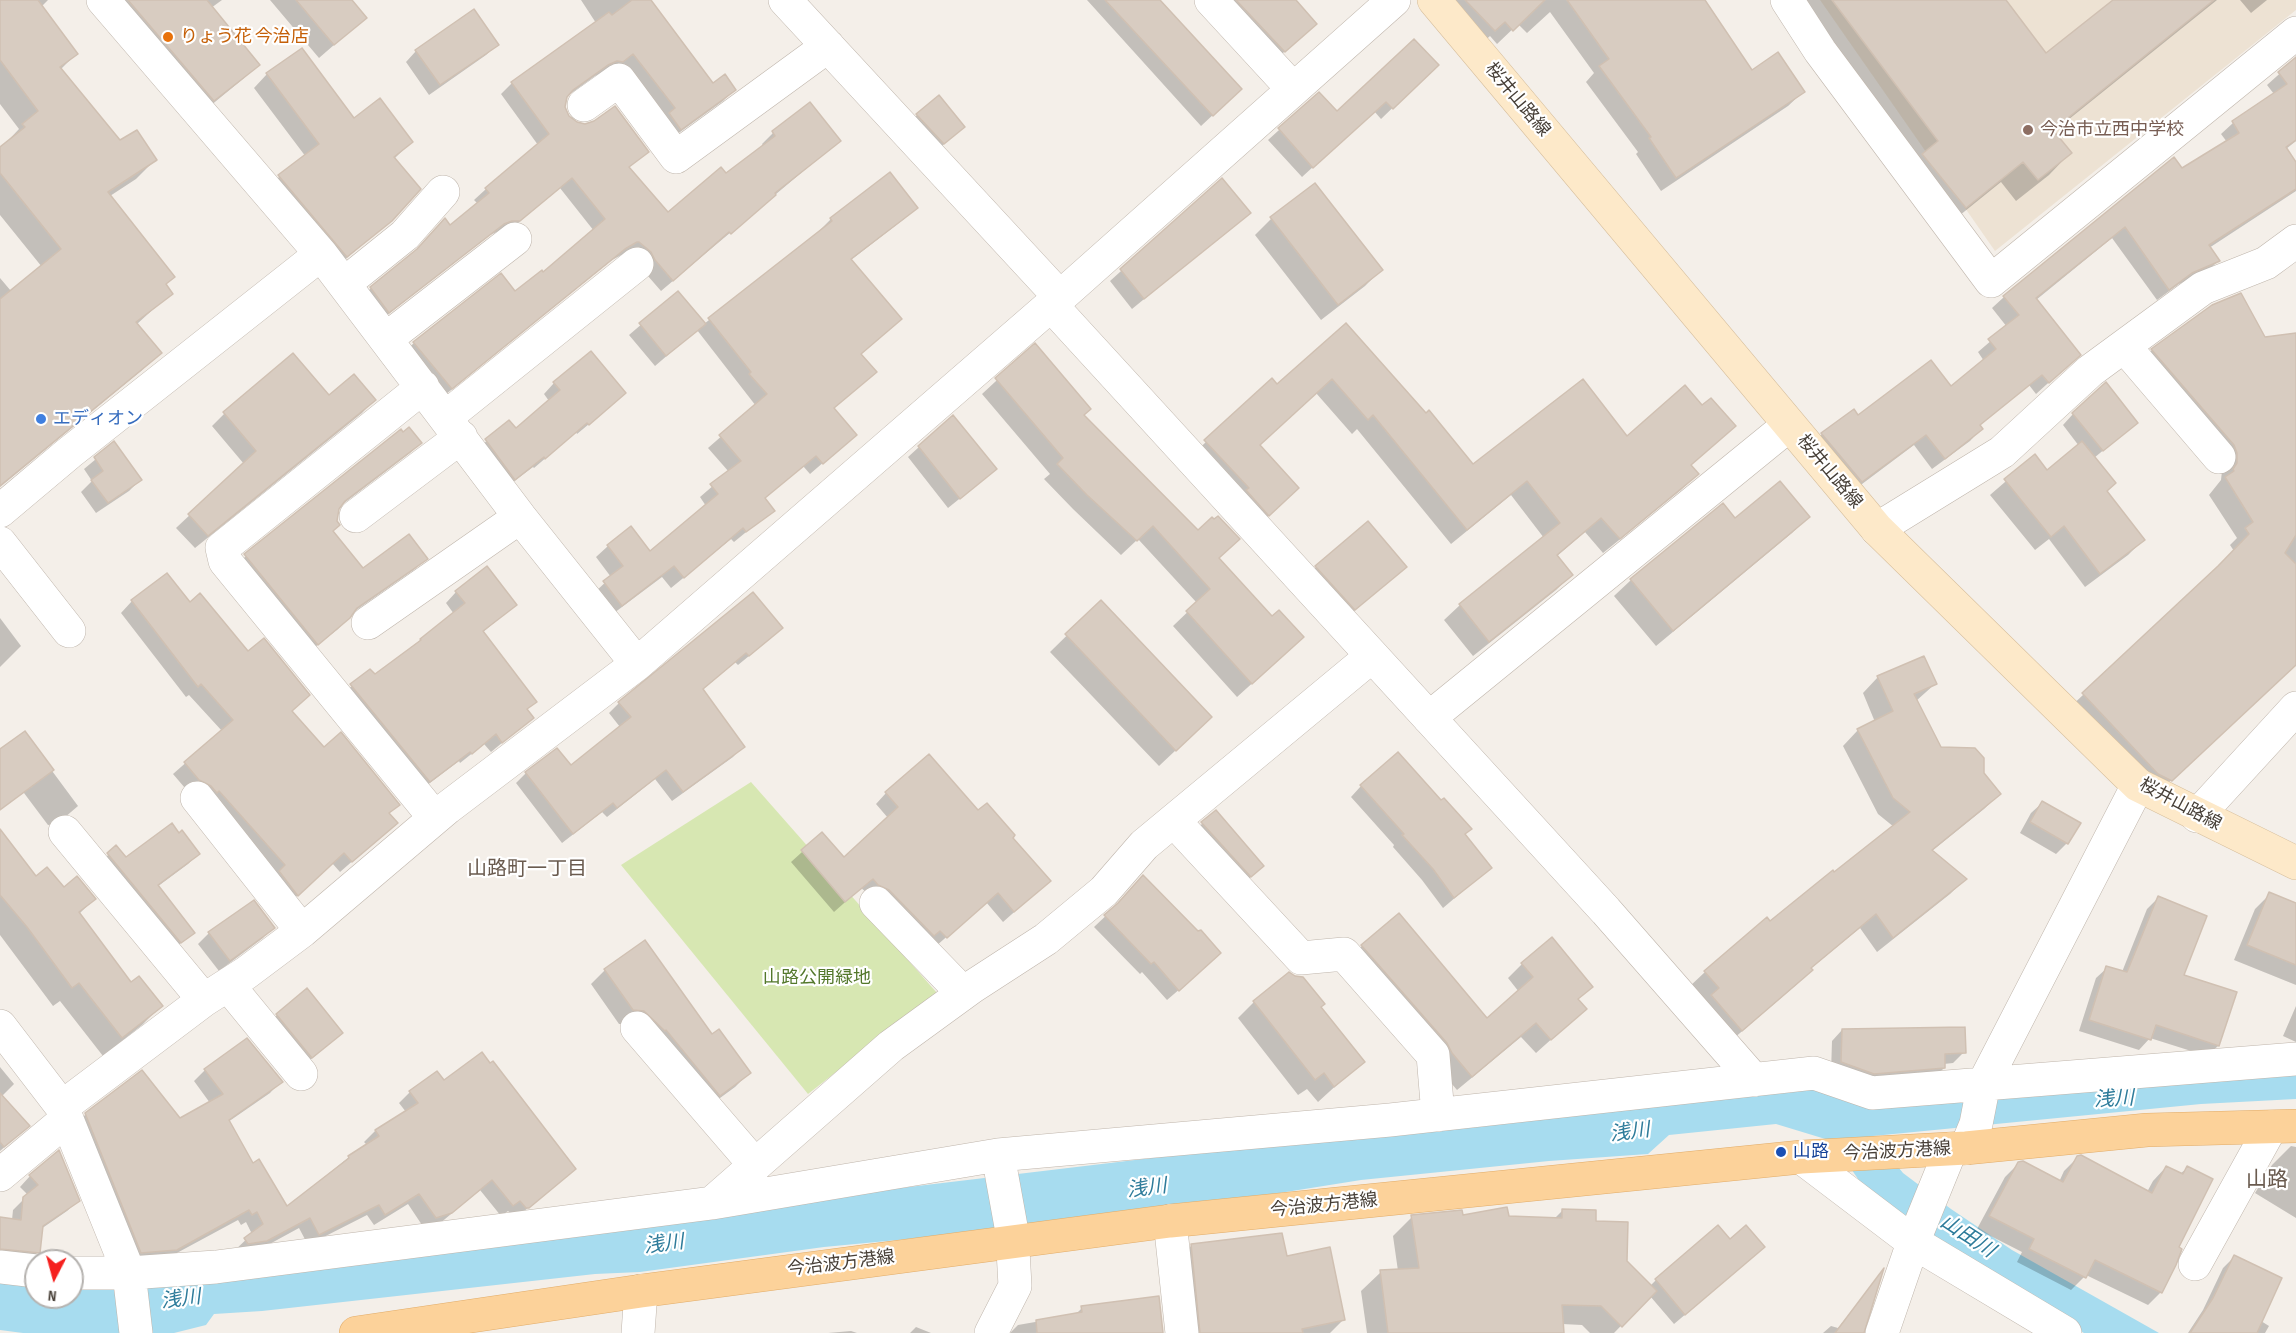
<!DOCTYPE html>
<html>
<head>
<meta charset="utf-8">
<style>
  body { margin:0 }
  #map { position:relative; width:2296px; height:1333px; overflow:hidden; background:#f4efe9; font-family:"Sofia Sans Condensed",sans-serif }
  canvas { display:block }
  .north { position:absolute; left:24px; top:1249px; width:60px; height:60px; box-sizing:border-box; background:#fff; border:2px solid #b5b2af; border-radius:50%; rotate:186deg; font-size:16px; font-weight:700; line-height:24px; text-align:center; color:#473f37 }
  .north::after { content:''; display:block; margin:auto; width:21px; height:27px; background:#f5201e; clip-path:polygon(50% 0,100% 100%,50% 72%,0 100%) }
</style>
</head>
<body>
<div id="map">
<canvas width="2296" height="1333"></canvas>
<div class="north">N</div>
</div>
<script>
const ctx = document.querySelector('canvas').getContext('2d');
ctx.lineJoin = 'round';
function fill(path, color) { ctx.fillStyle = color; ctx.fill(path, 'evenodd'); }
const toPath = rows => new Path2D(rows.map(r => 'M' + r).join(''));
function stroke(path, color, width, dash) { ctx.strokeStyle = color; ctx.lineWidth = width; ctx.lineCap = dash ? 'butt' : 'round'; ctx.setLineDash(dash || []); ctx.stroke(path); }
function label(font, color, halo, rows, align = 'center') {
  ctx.font = font + ' "Sofia Sans Condensed","Noto Sans JP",sans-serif'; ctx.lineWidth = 4.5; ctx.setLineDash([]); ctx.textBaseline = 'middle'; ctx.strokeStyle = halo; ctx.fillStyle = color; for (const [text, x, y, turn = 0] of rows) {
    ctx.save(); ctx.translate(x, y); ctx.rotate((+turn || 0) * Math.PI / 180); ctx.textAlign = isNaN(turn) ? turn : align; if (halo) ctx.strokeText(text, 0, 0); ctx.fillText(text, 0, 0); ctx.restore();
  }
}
fill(toPath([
  [1820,0,2296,0,2296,10,1995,251]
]), '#ede2d3');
fill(toPath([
  [751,782,937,993,808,1094,621,865]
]), '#d7e7b2');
fill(toPath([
  [2296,1065,2296,1099,2201,1104,1873,1136,1903,1173,1951,1209,2012,1250,2159,1333,2084,1333,1951,1256,1867,1192,1832,1141,1776,1124,1669,1135,1648,1154,1549,1161,1361,1180,1267,1195,971,1233,824,1247,640,1272,595,1274,262,1311,214,1314,206,1325,174,1333,23,1333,0,1330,0,1275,36,1279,36,1297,72,1297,72,1280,775,1203,1721,1090]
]), '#a7dcef');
fill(toPath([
  [0,0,48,0,41,7,76,54,60,70,120,142,155,160,136,179,110,196,171,293,137,324,160,353,141,371,0,487,0,278,11,291,42,267,0,215,0,149,19,129,0,104],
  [119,0,222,0,211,8,257,65,243,79,199,115],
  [270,0,350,0,365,18,319,58],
  [581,0,631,0,632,2,634,0,649,0,712,85,734,90,723,101,669,140,604,72,595,76,566,97,564,106,568,117,576,124,647,152,628,168,668,215,764,147,762,144,773,133,810,104,839,141,661,291,627,252,612,260,440,399,402,354,414,343,501,275,515,294,543,274,594,231,560,188,507,232,499,231,490,235,377,323,359,300,371,288,478,204,474,200,486,189,538,145,501,94,512,83,596,23],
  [1087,0,1158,0,1229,100,1201,126],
  [1216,0,1294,0,1315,24,1273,62],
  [1431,0,1703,0,1752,72,1803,92,1788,106,1661,191,1636,154,1638,152,1586,82,1594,73,1550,12,1527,33,1518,24,1497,44,1490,36,1480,45],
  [1795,0,2004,0,2046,56,2115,0,2217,0,2053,132,2070,153,2049,175,2016,201,2001,182,1944,228],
  [2240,0,2267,0,2251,13],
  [497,45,486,55,429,95,406,62,416,51],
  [2296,59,2296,141,2286,149,2296,165,2296,191,2209,248,2218,261,2207,272,2179,284,2157,300,2112,238,2036,300,2067,366,2036,394,2029,385,1979,426,1981,429,1970,441,1932,469,1914,445,1850,493,1810,446,1822,434,1858,417,1950,388,1984,361,1978,352,2007,327,1992,308,2004,297,2181,170,2227,142,2221,134,2233,123,2274,94,2267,85],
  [1437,65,1381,119,1374,111,1302,177,1268,140,1319,94,1337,113],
  [267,74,354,120,411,142,394,159,391,220,333,270,266,190,279,177,306,157,254,88],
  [917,115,963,127,933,154,906,126],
  [889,174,916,208,904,219,851,260,889,330,860,355,875,372,833,409,855,435,810,474,803,466,764,499,773,510,734,542,731,539,671,588,662,577,610,616,593,594,611,577,596,557,608,546,649,553,706,506,700,497,729,472,708,448,756,406,697,330,655,366,629,335,678,293,704,324,820,232,819,231,831,219],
  [1221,181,1249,213,1132,309,1110,281],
  [1271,219,1381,270,1365,286,1321,320,1255,235],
  [1346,325,1473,466,1627,438,1702,407,1734,426,1690,466,1697,474,1681,490,1603,553,1585,532,1557,556,1571,575,1556,590,1473,656,1444,620,1460,605,1544,538,1511,495,1451,544,1357,429,1352,434,1316,393,1259,446,1282,503,1253,530,1190,457,1272,380,1277,386],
  [2264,338,2296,340,2296,665,2154,796,2067,710,2213,573,2234,551,2230,545,2237,538,2209,495,2221,480,2222,471,2136,366,2152,350],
  [1035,345,1083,416,1198,532,1288,651,1237,697,1173,626,1197,603,1138,539,1121,555,1073,509,1044,479,1050,474,982,394],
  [554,383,613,404,577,434,576,432,534,468,533,467,504,489,475,451,509,422,515,430,549,401,544,394],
  [329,398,374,400,362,413,195,548,176,528,244,464,212,426,224,414],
  [2073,414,2136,423,2094,458,2106,492,2143,540,2128,555,2085,587,2049,539,2035,550,1990,495,2035,456,2047,472,2079,446,2063,425],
  [400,431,420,443,410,453,339,507,332,531,362,570,426,558,415,569,352,613,338,629,306,654,234,566],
  [114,444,140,480,129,491,96,513,81,492,92,481,84,469],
  [919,447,984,479,948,508,908,457],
  [1723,505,1735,520,1808,517,1792,533,1656,646,1614,596,1631,580],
  [1316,567,1405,567,1338,625,1300,583],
  [456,592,515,605,482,633,535,702,526,710,532,718,491,752,484,744,460,763,459,761,418,792,340,696,370,671,374,676,454,614,446,603],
  [132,601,190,604,323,749,398,805,388,814,396,823,340,872,332,863,286,906,173,774,222,731,189,695,186,697,121,613],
  [1101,602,1194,733,1159,766,1050,652],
  [0,618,21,646,0,667],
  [771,638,738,665,735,662,702,690,743,746,733,757,672,801,655,779,607,817,602,812,562,843,516,783,526,773,571,768,620,727,609,713,619,703],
  [1878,677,1935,684,1916,701,1940,749,1999,794,1984,809,1932,851,1965,879,1950,894,1877,952,1860,928,1810,969,1796,985,1726,1045,1689,987,1705,972,1894,827,1878,814,1843,746,1858,730,1875,722,1863,693],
  [24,733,78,806,57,824,48,825,0,761,0,752],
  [1361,786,1464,835,1490,868,1443,908,1422,880,1393,847,1394,845,1351,797],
  [886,793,978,812,1011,838,1038,891,1003,922,986,902,935,947,861,888,834,912,791,862,822,834,844,859,888,818,876,804],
  [2042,803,2067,843,2056,854,2020,833,2031,813],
  [1215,812,1251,877,1240,886,1191,834],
  [0,832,36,878,63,889,94,899,79,914,131,984,161,1006,142,1025,103,1056,60,1001,53,1006,0,935],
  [116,848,125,859,198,854,188,864,157,887,193,932,171,952,98,864],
  [2270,894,2296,905,2296,985,2234,960,2255,909],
  [2158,898,2182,976,2218,1046,2207,1056,2150,1038,2139,1050,2079,1031,2096,978,2107,968,2122,972,2147,909],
  [253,902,273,927,263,938,219,971,198,944,209,933],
  [1113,909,1209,964,1167,1000,1142,972,1140,974,1094,927],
  [1362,946,1487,1020,1519,992,1508,978,1522,964,1591,986,1577,1000,1585,1009,1536,1053,1521,1037,1457,1090,1348,960],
  [605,970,712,1036,749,1073,735,1087,705,1109,629,1024,619,1024,591,984],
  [1254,1002,1320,1007,1363,1061,1318,1102,1307,1089,1298,1095,1238,1018],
  [2296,1006,2296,1042,2283,1036],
  [277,1015,341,1033,301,1068,266,1026],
  [1842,1030,1964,1052,1953,1063,1944,1064,1944,1068,1933,1079,1863,1084,1831,1073,1832,1041],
  [0,1067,14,1084,1,1097,17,1136,0,1151],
  [205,1070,281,1081,270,1093,228,1122,252,1165,286,1208,349,1157,367,1145,364,1142,375,1131,406,1112,399,1103,410,1092,443,1082,574,1169,516,1218,508,1211,501,1216,480,1190,439,1224,424,1228,408,1204,374,1225,367,1215,308,1245,299,1228,255,1252,234,1251,252,1234,246,1222,241,1225,238,1220,162,1261,130,1264,74,1126,86,1114,180,1120,210,1103,194,1081],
  [2291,1146,2296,1147,2296,1218,2255,1193,2272,1165],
  [2078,1157,2147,1192,2153,1181,2166,1167,2180,1174,2187,1168,2177,1248,2161,1292,2148,1305,2086,1275,2071,1290,2017,1262,2022,1252,1977,1229,2005,1177,2019,1163,2059,1182,2064,1171],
  [30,1176,78,1201,67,1211,41,1229,38,1252,27,1263,0,1260,0,1219,12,1220,13,1210,28,1195,20,1187],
  [1562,1211,1594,1222,1626,1262,1650,1286,1656,1280,1752,1258,1674,1324,1650,1296,1614,1333,1590,1333,1582,1325,1562,1324,1563,1333,1367,1333,1361,1291,1381,1272,1398,1271,1393,1236,1412,1217,1554,1219],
  [1192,1245,1286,1258,1344,1319,1330,1333,1181,1333,1174,1263],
  [2234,1257,2261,1321,2269,1326,2265,1333,2188,1333,2203,1310,2223,1268],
  [1881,1274,1863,1333,1823,1333,1831,1326,1838,1328],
  [1082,1308,1162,1333,1010,1333,1018,1325,1075,1315],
  [916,1327,931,1333,910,1333],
  [851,1331,857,1333,828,1333]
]), '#0003');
const building = toPath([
  [0,0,38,0,78,54,60,67,120,140,137,130,157,160,108,192,175,277,166,284,173,294,136,322,162,353,0,486,0,299,61,249,0,173,0,147,25,127,22,124,38,111,0,60,0,0],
  [128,0,207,0,260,65,214,101,128,0],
  [296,0,352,0,367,18,334,45,296,0],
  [632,0,651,0,713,83,725,74,736,90,681,130,669,113,675,108,633,54,623,62,617,61,608,65,573,90,567,97,565,107,569,116,577,122,585,124,594,121,615,106,649,152,629,167,668,212,721,167,726,173,775,136,772,131,810,102,841,141,775,193,776,195,731,234,729,232,673,281,655,260,651,252,639,242,637,242,625,249,452,389,413,342,501,273,515,291,542,270,543,272,605,219,572,178,520,221,512,221,504,224,389,313,370,287,417,249,445,218,450,225,489,193,485,188,549,134,511,82,609,12,612,15,632,0],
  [1105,0,1160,0,1242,89,1213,116,1105,0],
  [1236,0,1296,0,1317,24,1285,52,1236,0],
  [1465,0,1545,0,1513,31,1505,22,1495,31,1465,0],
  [1567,0,1705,0,1752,70,1778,52,1805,92,1676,178,1649,138,1651,137,1599,66,1609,59,1567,0],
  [1832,0,2006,0,2046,53,2113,0,2214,0,2053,130,2072,153,2038,180,2023,162,1966,208,1922,154,1938,141,1832,0],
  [474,9,499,45,440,85,415,50,474,9],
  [1414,39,1439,65,1393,109,1386,102,1313,168,1278,128,1319,92,1337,111,1414,39],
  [302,48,354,118,380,98,413,142,394,157,421,189,392,221,347,257,278,175,319,144,266,73,302,48],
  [2296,57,2296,140,2286,147,2296,162,2296,189,2209,245,2220,261,2192,273,2169,290,2125,227,2036,298,2081,355,2049,383,2042,375,1980,425,1983,429,1945,459,1926,435,1862,482,1821,433,1854,409,1858,415,1931,360,1951,386,1996,349,1988,339,2019,315,2003,296,2174,157,2182,168,2239,133,2232,121,2287,84,2278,72,2296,57],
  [939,95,965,127,944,144,916,114,939,95],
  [890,172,918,208,851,259,902,319,861,354,877,372,834,408,857,435,823,464,816,456,765,498,775,511,746,532,743,528,684,578,674,566,622,606,603,581,623,566,607,545,631,526,650,551,718,494,710,484,741,461,719,435,767,394,749,374,751,372,708,318,832,221,830,218,890,172],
  [1222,178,1251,213,1144,299,1120,269,1222,178],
  [1315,183,1383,270,1338,305,1270,217,1315,183],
  [678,291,706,324,666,356,639,323,678,291],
  [2241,293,2265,337,2296,333,2296,535,2285,553,2296,564,2296,665,2172,781,2158,774,2082,693,2218,566,2249,534,2245,528,2253,522,2225,477,2234,471,2233,469,2237,463,2237,453,2234,445,2151,349,2212,305,2241,293],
  [1346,323,1426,413,1429,410,1473,464,1583,379,1627,436,1685,385,1702,405,1711,398,1736,426,1691,465,1699,474,1620,539,1601,518,1557,555,1573,575,1489,642,1459,604,1560,523,1527,481,1467,530,1373,415,1368,420,1332,379,1260,445,1299,488,1269,516,1246,490,1249,488,1204,440,1272,378,1277,384,1346,323],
  [1035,343,1091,409,1084,415,1198,530,1212,517,1214,519,1218,516,1240,539,1219,558,1272,616,1279,610,1304,637,1252,684,1186,611,1210,589,1153,526,1137,541,1087,495,1057,464,1063,458,995,378,1035,343],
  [591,351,626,393,589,425,587,423,545,459,544,457,515,480,485,439,509,420,516,428,560,390,553,382,591,351],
  [293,353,329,395,354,374,376,400,208,536,188,514,256,451,223,412,293,353],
  [2106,382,2138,423,2103,451,2072,413,2106,382],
  [953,415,997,469,960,499,918,446,953,415],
  [409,427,422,443,345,501,339,509,337,521,340,525,333,531,363,568,409,534,428,559,357,608,350,618,318,645,244,554,401,429,403,432,409,427],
  [114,441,142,480,108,503,91,480,103,471,94,457,114,441],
  [2082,441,2116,483,2107,491,2145,540,2100,574,2064,526,2051,537,2004,479,2035,454,2047,470,2082,441],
  [1780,481,1810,517,1673,631,1630,579,1723,503,1735,518,1780,481],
  [1368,521,1407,567,1355,610,1315,566,1368,521],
  [487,566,517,605,483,631,537,702,527,709,534,718,502,743,496,734,472,754,470,752,430,782,350,684,370,669,375,674,421,640,420,639,465,603,455,591,487,566],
  [167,573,190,602,200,593,248,651,264,638,310,695,292,711,324,747,341,732,400,805,389,813,398,823,352,862,344,853,298,896,279,871,285,865,219,791,217,793,211,786,199,780,184,762,233,720,201,684,198,687,131,600,167,573],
  [753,592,783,628,749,656,746,653,703,689,745,747,683,792,666,770,617,808,613,803,573,834,525,772,557,748,571,765,631,717,618,702,753,592],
  [1101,600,1212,717,1176,751,1065,634,1101,600],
  [1924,656,1937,684,1914,694,1941,747,1975,748,1984,758,1984,773,2001,794,1932,850,1967,879,1893,938,1876,914,1811,968,1813,970,1742,1031,1711,995,1719,988,1704,971,1767,917,1770,921,1833,870,1834,872,1910,812,1893,798,1857,729,1893,711,1877,676,1924,656],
  [25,731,54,770,0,810,0,749,25,731],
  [1398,752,1441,800,1444,798,1472,829,1465,834,1492,868,1454,898,1433,869,1402,835,1404,834,1360,785,1398,752],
  [929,754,978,810,987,803,1015,835,1013,838,1051,881,1014,912,998,893,947,938,940,931,934,936,889,890,878,885,873,879,845,902,801,850,822,832,844,857,898,807,885,792,929,754],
  [2042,801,2081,823,2068,844,2030,822,2042,801],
  [1216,810,1264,866,1251,877,1201,822,1216,810],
  [172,823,179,833,182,830,200,854,158,885,195,933,181,943,107,853,116,845,126,857,172,823],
  [0,829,36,876,47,867,64,887,77,876,96,899,79,912,131,982,139,976,163,1006,122,1038,79,983,72,988,27,927,0,895,0,829],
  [1143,875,1198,931,1201,930,1221,953,1179,991,1154,962,1151,964,1104,915,1118,903,1143,875],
  [2269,892,2296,903,2296,965,2247,945,2269,892],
  [2158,896,2207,916,2184,975,2237,992,2219,1046,2156,1025,2151,1040,2089,1020,2106,966,2127,972,2158,896],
  [254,900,275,928,230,961,208,932,254,900],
  [1399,913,1487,1018,1533,977,1521,963,1552,937,1593,987,1578,999,1587,1009,1551,1040,1536,1023,1472,1077,1452,1053,1447,1043,1361,945,1399,913],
  [645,940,712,1034,719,1029,751,1073,720,1096,666,1030,665,1031,644,1011,633,1010,604,969,645,940],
  [1289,972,1295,976,1303,977,1325,1004,1321,1007,1365,1062,1334,1087,1324,1073,1315,1080,1253,1001,1289,972],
  [307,988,343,1033,312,1058,276,1014,307,988],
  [1965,1027,1966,1053,1945,1054,1945,1068,1874,1074,1841,1062,1842,1029,1965,1027],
  [247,1038,283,1082,229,1120,253,1163,259,1159,287,1206,349,1158,348,1156,379,1136,375,1130,418,1103,409,1091,437,1071,444,1080,482,1052,490,1063,493,1061,576,1169,529,1208,526,1208,520,1201,513,1206,492,1180,452,1213,436,1218,419,1194,385,1215,379,1205,319,1235,310,1218,267,1241,248,1244,244,1238,263,1224,257,1212,252,1215,249,1210,177,1250,141,1253,85,1113,142,1070,180,1118,223,1094,204,1069,247,1038],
  [0,1093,30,1126,4,1147,0,1142,0,1093],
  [59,1150,80,1201,43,1226,40,1253,0,1249,0,1217,21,1220,23,1197,38,1185,29,1175,59,1150],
  [2081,1155,2152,1193,2166,1166,2183,1174,2187,1166,2213,1179,2179,1247,2182,1249,2176,1265,2162,1293,2095,1260,2086,1278,2029,1249,2034,1239,1989,1216,2018,1162,2023,1161,2063,1182,2077,1156,2081,1155],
  [1507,1207,1509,1216,1562,1218,1562,1209,1596,1210,1596,1221,1628,1222,1627,1261,1657,1291,1622,1327,1601,1306,1562,1305,1564,1333,1388,1333,1380,1270,1419,1268,1411,1215,1462,1210,1463,1215,1507,1207],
  [1718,1225,1730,1239,1746,1225,1765,1247,1685,1315,1655,1279,1718,1225],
  [1282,1233,1287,1256,1330,1247,1345,1320,1302,1329,1303,1333,1200,1333,1191,1244,1282,1233],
  [2234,1255,2282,1278,2257,1333,2190,1333,2213,1298,2234,1255],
  [1884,1268,1864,1333,1835,1333,1884,1268],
  [1159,1296,1163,1333,1037,1333,1036,1320,1082,1312,1081,1306,1159,1296]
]);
fill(building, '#d8ccc1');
stroke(building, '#d0c0b2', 1.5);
const street = toPath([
  [103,0,321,254,520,517,637,664],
  [785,0,1059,296],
  [1211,0,1293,89],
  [1787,0,1820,51,1991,281,2296,33],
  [584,105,619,80,676,157,828,46],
  [344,284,405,235,443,192],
  [1051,305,1606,911,1754,1080],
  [386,339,515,239],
  [2124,346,2219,457],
  [423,387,222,548,225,561,435,818],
  [446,417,637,264],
  [0,511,69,453,321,254],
  [356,516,461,437],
  [1877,529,2002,452,2090,371,2203,288,2266,263,2296,241],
  [0,543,69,631],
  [368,623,520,517],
  [1429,718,1789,425],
  [197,798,302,931],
  [2197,816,2296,708],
  [1174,821,1301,958,1344,954,1433,1055,1438,1115],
  [65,832,204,1000],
  [876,903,963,993],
  [228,985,301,1074],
  [0,1026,62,1107,129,1273,136,1333],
  [637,1028,755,1165],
  [62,1107,204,1000,246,973,302,931,447,808,637,664,1051,305,1394,0],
  [1966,1148,1976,1124,1984,1083,2138,785],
  [1801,1157,1913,1242,2065,1333],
  [0,1175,67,1119],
  [712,1203,891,1046,972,987,1046,939,1104,891,1144,845,1372,656],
  [1170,1221,1182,1333],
  [2195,1264,2271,1127],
  [0,1267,36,1271],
  [72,1273,129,1273,216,1267,712,1203,998,1155,1390,1120,1814,1073,1872,1093,2296,1059],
  [638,1333,641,1291],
  [991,1333,1015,1286,1012,1232,998,1155],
  [1882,1333,1914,1240,1951,1149]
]);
const secondary = toPath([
  [1434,0,1877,529,2138,785,2296,863]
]);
const primary = toPath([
  [356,1333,641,1291,1170,1221,1801,1157,1966,1148,2147,1130,2296,1126]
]);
stroke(street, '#bfb5ab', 34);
stroke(secondary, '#d6be9c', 34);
stroke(primary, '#e1ac69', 34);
stroke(street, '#fff', 33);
stroke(secondary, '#fde9c9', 33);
stroke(primary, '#fcd29a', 33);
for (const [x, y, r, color] of [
  [168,37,6,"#e8710a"],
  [2028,130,6,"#8d6e63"],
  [41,419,6,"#3f7fe0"],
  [1781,1152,6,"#1a4fb4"]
]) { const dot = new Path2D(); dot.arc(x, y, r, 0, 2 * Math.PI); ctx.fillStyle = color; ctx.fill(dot); stroke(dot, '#fff', 2); }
label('18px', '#c56008', '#fff', [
  ["りょう花 今治店",180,37]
], 'left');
label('18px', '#473f37', '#fff', [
  ["桜井山路線",1517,100,50],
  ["桜井山路線",1829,472,50],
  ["桜井山路線",2180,805,28],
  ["今治波方港線",1897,1152,-3],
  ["今治波方港線",1324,1206,-6],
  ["今治波方港線",841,1264,-7]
]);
label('18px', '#785e54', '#fff', [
  ["今治市立西中学校",2040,130]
], 'left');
label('18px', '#366cbe', '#fff', [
  ["エディオン",53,419]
], 'left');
label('18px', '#53782b', '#fff', [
  ["山路公開緑地",817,978]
]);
label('18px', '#164399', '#fff', [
  ["山路",1793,1152]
], 'left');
label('20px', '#6a5b4f', '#fff', [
  ["山路町一丁目",527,870]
]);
label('italic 20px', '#2d7b9a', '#fff', [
  ["浅川",2114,1100,-3],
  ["浅川",1630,1133,-7],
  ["浅川",1147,1189,-7],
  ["山田川",1967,1237,33],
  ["浅川",664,1245,-7],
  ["浅川",181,1300,-7]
]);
label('21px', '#6a5b4f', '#fff', [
  ["山路",2267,1181]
]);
</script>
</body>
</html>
